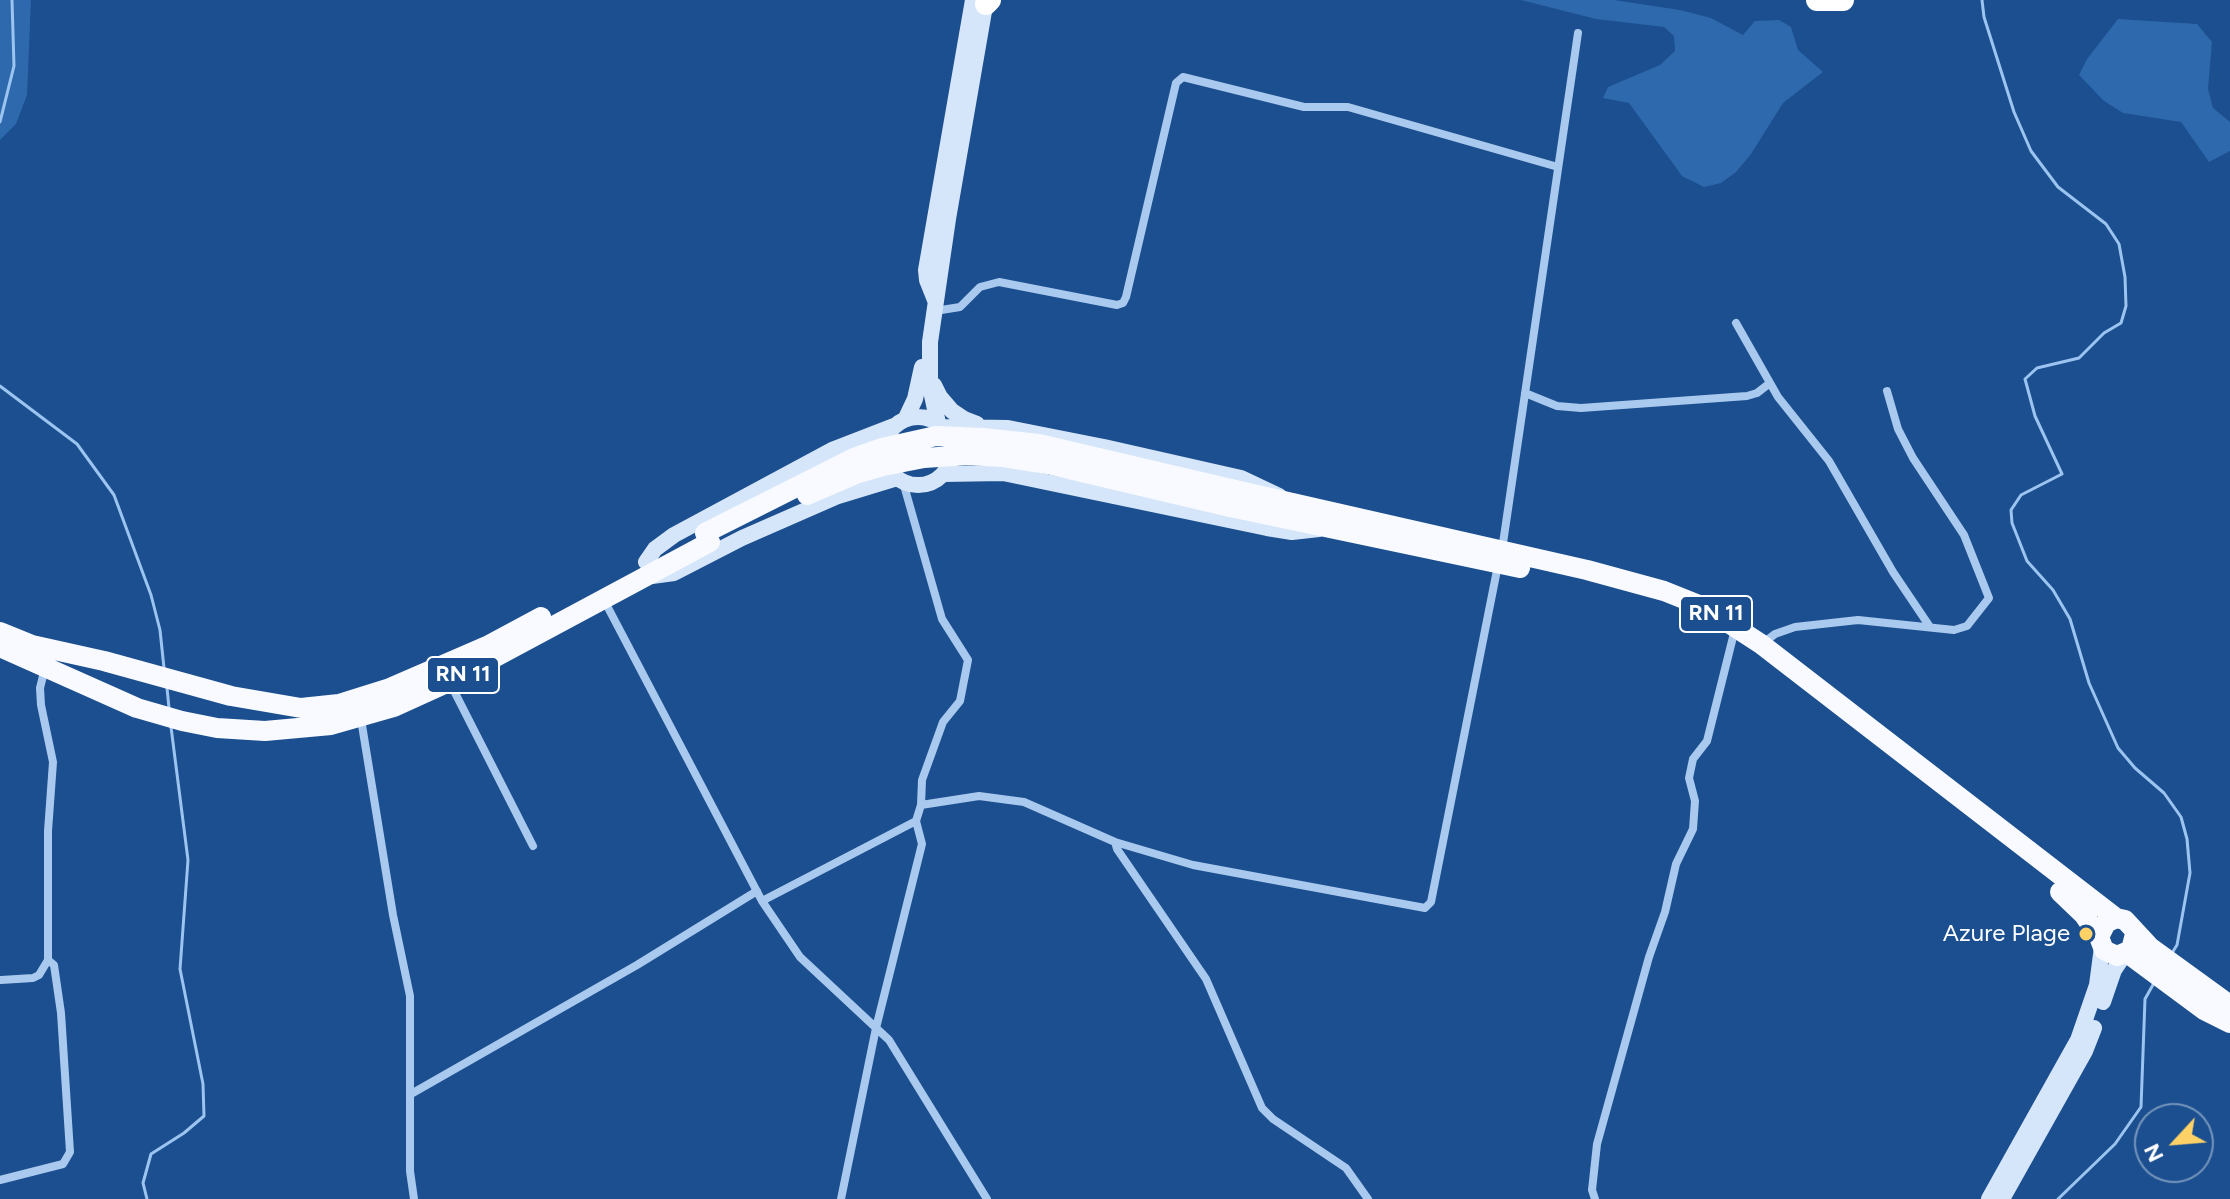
<!DOCTYPE html>
<html>
<head>
<meta charset="utf-8">
<style>
  body { margin:0 }
  #map { position:relative; width:2230px; height:1199px; overflow:hidden; background:#1b4f8f; font-family:Figtree,sans-serif }
  canvas { display:block }
  .north { position:absolute; left:2134px; top:1103px; width:80px; height:80px; box-sizing:border-box; background:#1b4f8f; border:2px solid #7695bc; border-radius:50%; rotate:244deg; font-size:22px; font-weight:700; line-height:32px; text-align:center; color:#fff }
  .north::after { content:''; display:block; margin:auto; width:28px; height:36px; background:#ffd166; clip-path:polygon(50% 0,100% 100%,50% 72%,0 100%) }
</style>
</head>
<body>
<div id="map">
<canvas width="2230" height="1199"></canvas>
<div class="north">N</div>
</div>
<script>
const ctx = document.querySelector('canvas').getContext('2d');
ctx.lineJoin = 'round';
function fill(path, color) { ctx.fillStyle = color; ctx.fill(path, 'evenodd'); }
const toPath = rows => new Path2D(rows.map(r => 'M' + r).join(''));
function stroke(path, color, width, dash) { ctx.strokeStyle = color; ctx.lineWidth = width; ctx.lineCap = dash ? 'butt' : 'round'; ctx.setLineDash(dash || []); ctx.stroke(path); }
function label(font, color, halo, rows, align = 'center') {
  ctx.font = font + ' Figtree,sans-serif'; ctx.lineWidth = 7; ctx.setLineDash([]); ctx.textBaseline = 'middle'; ctx.strokeStyle = halo; ctx.fillStyle = color; for (const [text, x, y, turn = 0] of rows) {
    ctx.save(); ctx.translate(x, y); ctx.rotate((+turn || 0) * Math.PI / 180); ctx.textAlign = isNaN(turn) ? turn : align; if (halo) ctx.strokeText(text, 0, 0); ctx.fillText(text, 0, 0); ctx.restore();
  }
}
fill(toPath([
  [0,0,31,0,27,95,16,124,0,140],
  [1521,0,1614,0,1680,10,1711,18,1743,35,1755,21,1779,20,1791,27,1798,50,1823,72,1783,103,1751,154,1736,172,1721,183,1704,187,1682,176,1629,103,1603,98,1608,87,1660,65,1675,51,1674,36,1664,27,1596,19],
  [2118,19,2197,24,2212,42,2208,89,2213,108,2230,122,2230,151,2209,162,2181,122,2123,113,2104,101,2079,75,2087,59]
]), '#2e69ad');
stroke(toPath([
  [1982,0,1984,17,2014,112,2031,151,2058,187,2106,224,2119,244,2125,277,2126,306,2121,323,2104,333,2079,358,2037,368,2025,379,2035,416,2062,474,2021,495,2011,510,2012,523,2027,561,2053,590,2070,619,2089,683,2118,748,2135,768,2164,793,2181,817,2187,839,2190,873,2177,945,2172,953],
  [0,122,14,66,12,0],
  [0,386,77,444,114,495,151,595,160,630,164,668],
  [167,688,169,708],
  [147,1199,143,1183,151,1154,184,1133,204,1116,203,1084,180,969,188,860,171,727],
  [2058,1199,2115,1144,2141,1107,2145,999,2154,983]
]), '#9cc4f0', 3);
stroke(toPath([
  [935,311,960,307,980,287,999,282,1117,305,1123,303,1126,297,1176,83,1183,77,1304,107,1348,107,1558,167],
  [1736,323,1778,397,1829,461,1893,572,1930,627],
  [1525,393,1557,406,1581,408,1747,396,1757,393,1770,383],
  [1502,550,1578,33],
  [604,600,762,901,800,957,889,1040,987,1199],
  [1762,644,1775,634,1795,627,1858,620,1954,630,1967,626,1989,598,1964,535,1913,458,1898,429,1887,391],
  [450,683,533,846],
  [361,719,393,915,410,996,410,1171,414,1199],
  [921,805,979,796,1024,802,1115,842,1193,865,1425,908,1431,902,1498,565],
  [1115,842,1117,849,1206,979,1262,1108,1273,1119,1346,1168,1368,1199],
  [762,901,916,821],
  [1,980,33,978,39,975,48,960,48,831,53,762,41,705,40,688,45,668],
  [411,1094,637,965,757,891],
  [0,1180,63,1164,70,1152,61,1013,54,965,48,960],
  [841,1199,876,1028,922,844,916,821,921,805,922,780,943,722,960,701,968,660,942,619,903,482],
  [1595,1199,1592,1190,1597,1144,1649,957,1665,912,1676,864,1693,829,1695,801,1689,778,1693,759,1707,741,1733,637]
]), '#a9c9ee', 8);
stroke(toPath([
  [935,300,927,280,926,270,973,0],
  [934,385,940,397,952,411,964,419,977,424],
  '884 451a34 34 0 1 1 68 0a34 34 0 1 1-68 0Z',
  [906,418,915,399,922,367],
  [938,423,930,386,930,342,948,219,986,0],
  [942,427,1008,428,1104,447,1241,478,1279,496],
  [943,474,1003,473,1267,528,1292,532,1319,529],
  [646,562,655,549,674,535,832,450,894,426],
  [652,576,674,573,742,538,838,496,897,478],
  [2103,1002,2114,970,2124,955],
  [1989,1199,2078,1040,2097,985,2102,947],
  [2002,1199,2085,1051,2094,1028]
]), '#d6e6fa', 16);
stroke(toPath([
  [1231,489,1587,570,1664,591,1704,607,1761,644,2116,918],
  [1230,507,1520,568],
  [0,632,32,645,104,661,231,696,301,708,339,704,390,688,487,646,541,617],
  [0,647,137,708,182,721,217,728,265,731,331,725,394,707,449,682,710,542],
  [2060,892,2084,915,2099,937],
  [2135,934,2131,950,2117,956,2104,950,2099,937,2106,923,2116,918,2125,920,2150,947,2230,1005],
  [2127,953,2204,1010,2230,1023]
]), '#f8faff', 20);
stroke(toPath([
  [1817,0,1843,0],
  [986,4,990,0]
]), '#fff', 22);
stroke(toPath([
  [807,495,858,473,883,466,924,458,968,455,1002,457,1052,465,1230,507],
  [705,533,854,458,882,448,936,436,983,438,1039,444,1231,489]
]), '#f8faff', 20);
for (const [x, y, r, color] of [
  [2086,934,8,"#ffd166"]
]) { const dot = new Path2D(); dot.arc(x, y, r, 0, 2 * Math.PI); ctx.fillStyle = color; ctx.fill(dot); stroke(dot, '#1b4f8f', 3); }
for (const [x, y, w] of [
  [1716,614,72],
  [463,675,72]
]) { const box = new Path2D(); box.roundRect(x - w / 2, y - 18, w, 36, 6); ctx.fillStyle = '#1b4f8f'; ctx.fill(box); stroke(box, '#fff', 2); }
label('bold 22px', '#fff', null, [
  ["RN 11",1716,614],
  ["RN 11",463,675]
]);
label('24px', '#fff', '#1b4f8f', [
  ["Azure Plage",2070,934]
], 'right');
</script>
</body>
</html>
